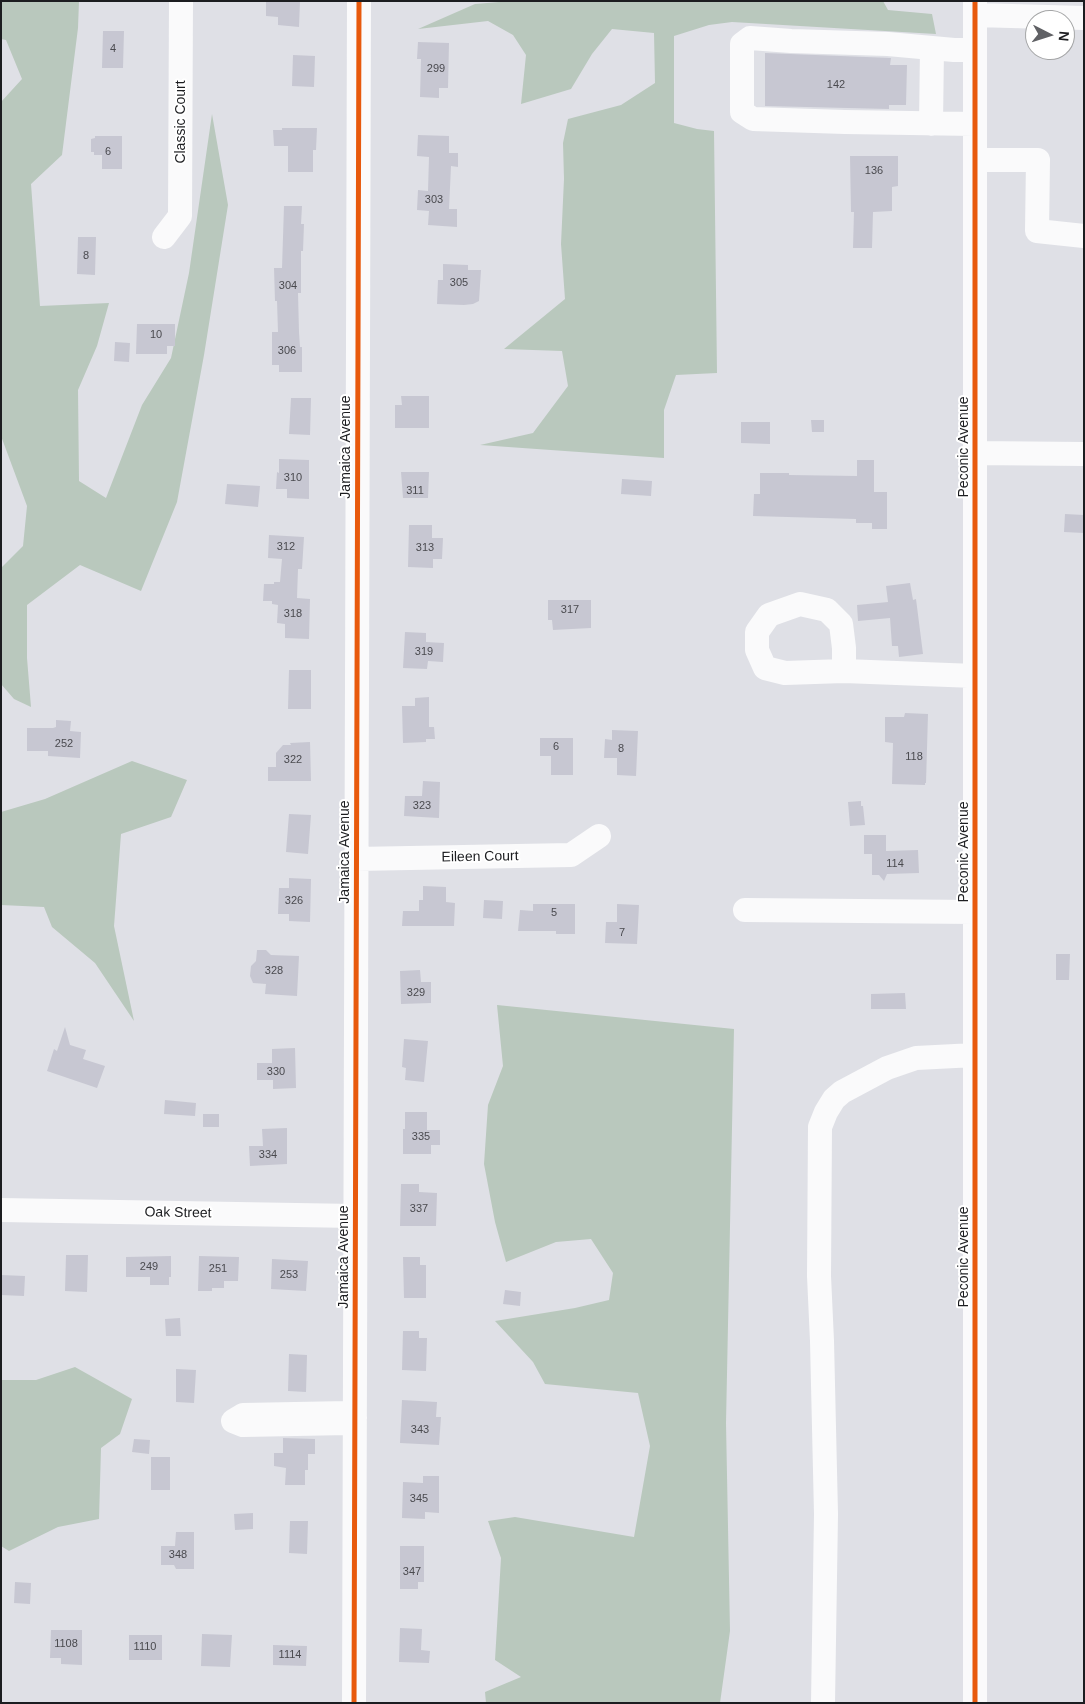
<!DOCTYPE html>
<html>
<head>
<meta charset="utf-8">
<style>
  body { margin:0 }
  #map { position:relative; width:1085px; height:1704px; overflow:hidden; background:#dfe0e6; font-family:Helvetica,sans-serif }
  canvas { display:block }
  .frame { position:absolute; inset:0; border:2px solid #1c1d20; pointer-events:none }
  .north { position:absolute; left:1025px; top:10px; width:50px; height:50px; box-sizing:border-box; background:#fff; border:1px solid #a4a5a6; border-radius:50%; rotate:95deg; font-size:14px; font-weight:700; line-height:20px; text-align:center; color:#1c1d20 }
  .north::after { content:''; display:block; margin:auto; width:18px; height:22px; background:#606165; clip-path:polygon(50% 0,100% 100%,50% 72%,0 100%) }
</style>
</head>
<body>
<div id="map">
<canvas width="1085" height="1704"></canvas>
<div class="frame"></div>
<div class="north">N</div>
</div>
<script>
const ctx = document.querySelector('canvas').getContext('2d');
ctx.lineJoin = 'round';
function fill(path, color) { ctx.fillStyle = color; ctx.fill(path, 'evenodd'); }
const toPath = rows => new Path2D(rows.map(r => 'M' + r).join(''));
function stroke(path, color, width, dash) { ctx.strokeStyle = color; ctx.lineWidth = width; ctx.lineCap = dash ? 'butt' : 'round'; ctx.setLineDash(dash || []); ctx.stroke(path); }
function label(font, color, halo, rows, align = 'center') {
  ctx.font = font + ' Helvetica,sans-serif'; ctx.lineWidth = 4; ctx.setLineDash([]); ctx.textBaseline = 'middle'; ctx.strokeStyle = halo; ctx.fillStyle = color; for (const [text, x, y, turn = 0] of rows) {
    ctx.save(); ctx.translate(x, y); ctx.rotate((+turn || 0) * Math.PI / 180); ctx.textAlign = isNaN(turn) ? turn : align; if (halo) ctx.strokeText(text, 0, 0); ctx.fillText(text, 0, 0); ctx.restore();
  }
}
fill(toPath([
  [1,1,79,1,78,28,62,155,31,184,40,306,109,303,97,346,78,390,79,481,106,498,142,405,171,358,189,273,212,114,228,205,204,355,177,502,141,591,80,565,27,605,27,658,31,707,14,699,1,684,1,568,23,546,27,506,1,436,1,102,22,79,6,40,1,39],
  [511,1,883,1,888,10,932,14,936,34,732,22,709,25,674,36,674,123,697,129,714,131,717,373,676,375,664,410,664,458,480,445,533,433,568,386,562,351,504,349,565,299,561,244,564,179,563,143,568,119,621,105,655,83,654,33,612,29,592,54,571,89,521,104,526,55,513,35,488,21,418,29,475,4],
  [132,761,187,780,171,817,121,834,114,926,134,1021,95,963,52,927,44,907,1,905,1,812,45,799],
  [497,1005,734,1029,726,1423,730,1631,720,1703,486,1703,485,1692,521,1677,495,1660,501,1558,488,1521,515,1517,634,1537,650,1446,638,1393,545,1384,533,1362,495,1321,575,1308,609,1300,613,1273,591,1239,556,1242,506,1262,495,1222,484,1164,488,1105,503,1066],
  [75,1367,132,1399,120,1434,101,1448,99,1519,58,1527,9,1551,1,1546,1,1380,36,1380]
]), '#b9c8bd');
fill(toPath([
  [266,1,300,1,299,27,278,25,278,17,266,16],
  [103,31,124,31,123,68,102,68],
  [418,42,449,43,448,88,439,88,439,98,420,97,421,59,417,59],
  [765,53,891,58,890,65,907,65,906,105,889,105,889,109,765,106],
  [293,55,315,56,314,87,292,86],
  [282,128,317,128,316,150,313,150,313,172,288,172,288,146,274,146,273,130,282,130],
  [418,135,449,136,449,153,458,153,458,167,451,166,449,209,457,209,457,227,428,225,429,211,417,210,418,190,428,191,429,157,417,156],
  [95,136,122,136,122,169,102,169,102,155,94,155,94,152,91,152,91,139,95,138],
  [850,156,898,156,898,186,892,187,892,211,873,212,872,248,853,248,854,212,851,212],
  [284,206,302,206,301,224,304,224,303,251,301,251,301,293,298,293,299,332,300,347,302,347,302,372,279,372,279,365,272,365,272,332,278,332,277,301,275,301,274,268,282,268],
  [78,237,96,237,95,275,77,274],
  [443,264,468,265,468,270,481,270,479,301,473,304,464,305,437,304,438,280,443,280],
  [137,324,175,324,175,346,167,346,167,354,136,354],
  [115,342,130,343,129,362,114,361],
  [401,396,429,396,429,428,395,428,395,405,402,405],
  [291,398,311,398,310,435,289,434],
  [811,420,824,420,824,432,812,432],
  [741,422,770,422,770,444,741,443],
  [279,459,309,460,309,499,287,498,287,489,276,489,277,472,279,473],
  [857,460,874,460,874,492,887,492,887,529,872,529,872,523,856,523,856,519,753,516,754,494,760,494,760,473,789,473,789,475,857,476],
  [401,472,429,472,428,498,403,498],
  [622,479,652,481,651,496,621,494],
  [227,484,260,486,258,507,225,504],
  [1065,514,1084,515,1084,533,1064,532],
  [409,525,432,525,432,538,443,538,442,559,433,559,433,568,408,567],
  [269,535,304,537,302,569,298,569,297,598,310,599,309,639,285,638,285,624,277,623,278,605,272,604,272,601,263,601,264,584,274,584,274,582,280,582,282,559,268,558],
  [910,583,913,600,916,599,923,654,899,657,898,646,892,646,890,618,858,621,857,605,888,602,886,586],
  [548,600,591,600,591,628,553,630,552,620,548,620],
  [405,632,426,633,426,642,444,643,443,662,428,661,427,669,403,668],
  [289,670,311,670,311,709,288,709],
  [429,697,429,727,434,727,435,739,426,739,426,742,403,743,402,706,415,706,415,698],
  [905,713,928,714,926,783,925,783,925,785,892,784,893,743,885,742,885,717,904,717],
  [56,720,71,721,70,731,81,732,80,758,48,756,48,751,27,751,27,728,53,728,56,727],
  [612,730,638,731,636,776,617,775,617,758,604,758,605,739,612,740],
  [540,738,573,738,573,775,551,775,551,756,540,756],
  [310,742,311,781,268,781,268,767,276,767,276,753,283,745,291,745,290,743],
  [423,781,440,782,439,818,404,816,405,796,422,796],
  [861,801,861,806,863,806,865,825,850,826,848,802],
  [289,814,311,815,308,854,286,852],
  [864,835,886,835,886,851,918,850,919,873,887,874,884,881,879,875,872,875,872,854,864,854],
  [289,878,311,879,310,922,289,921,289,914,278,914,279,888,289,888],
  [423,886,446,887,446,902,455,903,454,926,402,926,403,911,419,911,419,900,423,900],
  [484,900,503,901,502,919,483,918],
  [533,904,575,904,575,934,556,934,556,931,518,931,520,910,533,911],
  [617,904,639,905,637,944,605,943,606,922,617,922],
  [257,950,266,950,271,955,299,956,297,996,265,994,266,984,253,983,250,976,251,966,256,961],
  [1056,954,1070,954,1069,980,1056,980],
  [420,970,421,982,431,982,431,1003,401,1004,400,971],
  [905,993,906,1009,871,1009,871,994],
  [65,1027,70,1045,86,1050,83,1059,105,1066,97,1088,47,1071,54,1049,57,1051],
  [404,1039,428,1041,424,1082,405,1080,406,1068,402,1067],
  [295,1048,296,1088,273,1089,273,1080,257,1080,257,1063,272,1063,272,1049],
  [165,1100,196,1103,195,1116,164,1114],
  [405,1112,427,1112,427,1130,440,1130,440,1145,431,1145,431,1154,403,1154,403,1129,405,1129],
  [203,1114,219,1114,219,1127,203,1127],
  [287,1128,287,1164,250,1166,249,1146,263,1146,262,1129],
  [401,1184,419,1184,419,1192,437,1193,436,1226,400,1226],
  [66,1255,88,1255,87,1292,65,1291],
  [171,1256,171,1277,169,1277,169,1285,150,1285,150,1277,126,1277,126,1257],
  [199,1256,239,1257,238,1281,224,1281,224,1288,212,1288,212,1291,198,1291],
  [403,1257,420,1257,420,1265,426,1265,426,1298,404,1298],
  [272,1259,308,1261,306,1291,271,1289],
  [1,1275,25,1276,24,1296,1,1295],
  [505,1290,521,1292,520,1306,503,1304],
  [180,1318,181,1336,166,1336,165,1319],
  [403,1331,419,1331,419,1338,427,1338,426,1371,402,1370],
  [289,1354,307,1355,306,1392,288,1391],
  [176,1369,196,1370,194,1403,176,1402],
  [402,1400,437,1402,436,1417,441,1417,439,1445,400,1443],
  [283,1438,315,1439,315,1454,308,1454,308,1470,305,1470,305,1485,285,1485,286,1468,274,1466,274,1453,283,1453],
  [134,1439,150,1440,149,1454,132,1452],
  [151,1457,170,1457,170,1490,151,1490],
  [423,1476,439,1476,439,1513,425,1512,425,1519,402,1518,403,1482,423,1483],
  [253,1513,253,1529,235,1530,234,1514],
  [290,1521,308,1521,307,1554,289,1553],
  [176,1532,194,1532,194,1569,176,1569,174,1565,161,1565,161,1546,175,1546],
  [400,1546,424,1546,424,1582,418,1582,418,1589,400,1589],
  [15,1582,31,1583,30,1604,14,1603],
  [400,1628,422,1629,421,1650,430,1651,429,1663,399,1662],
  [51,1630,82,1630,82,1665,61,1664,61,1658,50,1658],
  [202,1634,232,1635,230,1667,201,1666],
  [129,1635,162,1635,162,1660,129,1660],
  [273,1645,307,1646,306,1666,273,1665]
]), '#c7c7d2');
stroke(toPath([
  [975,1,975,1703],
  [975,15,1084,18],
  [975,50,954,50,888,44,791,41,750,38,742,44,742,112,753,119,845,122,975,124],
  [931,124,932,48],
  [975,160,1038,160,1037,231,1084,236],
  [164,237,180,216,181,1],
  [975,453,1084,454],
  [844,671,844,648,841,624,827,610,800,604,769,615,757,632,757,650,765,668,785,673,844,671,975,676],
  [356,859,571,855,599,836],
  [745,910,975,912],
  [1,1210,355,1216],
  [348,1413,355,1418,348,1423,243,1425,233,1421,243,1415,348,1413],
  [354,1703,359,1],
  [823,1703,826,1514,822,1341,819,1276,820,1127,826,1112,834,1099,842,1092,887,1068,916,1058,975,1055]
]), '#fafafb', 24);
stroke(toPath([
  [975,1,975,1703],
  [354,1703,359,1]
]), '#e8590c', 5);
label('11px', '#4a4a4f', null, [
  ["4",113,49],
  ["299",436,69],
  ["142",836,85],
  ["6",108,152],
  ["136",874,171],
  ["303",434,200],
  ["8",86,256],
  ["305",459,283],
  ["304",288,286],
  ["10",156,335],
  ["306",287,351],
  ["310",293,478],
  ["311",415,491],
  ["312",286,547],
  ["313",425,548],
  ["317",570,610],
  ["318",293,614],
  ["319",424,652],
  ["252",64,744],
  ["6",556,747],
  ["8",621,749],
  ["118",914,757],
  ["322",293,760],
  ["323",422,806],
  ["114",895,864],
  ["326",294,901],
  ["5",554,913],
  ["7",622,933],
  ["328",274,971],
  ["329",416,993],
  ["330",276,1072],
  ["335",421,1137],
  ["334",268,1155],
  ["337",419,1209],
  ["249",149,1267],
  ["251",218,1269],
  ["253",289,1275],
  ["343",420,1430],
  ["345",419,1499],
  ["348",178,1555],
  ["347",412,1572],
  ["1108",66,1644],
  ["1110",145,1647],
  ["1114",290,1655]
]);
label('14px', '#1c1d20', '#fff', [
  ["Classic Court",181,122,-90],
  ["Jamaica Avenue",346,447,-90],
  ["Peconic Avenue",964,447,-90],
  ["Jamaica Avenue",345,852,-90],
  ["Peconic Avenue",964,852,-90],
  ["Eileen Court",480,857,-1],
  ["Oak Street",178,1213,1],
  ["Jamaica Avenue",344,1257,-90],
  ["Peconic Avenue",964,1257,-90]
]);
</script>
</body>
</html>
